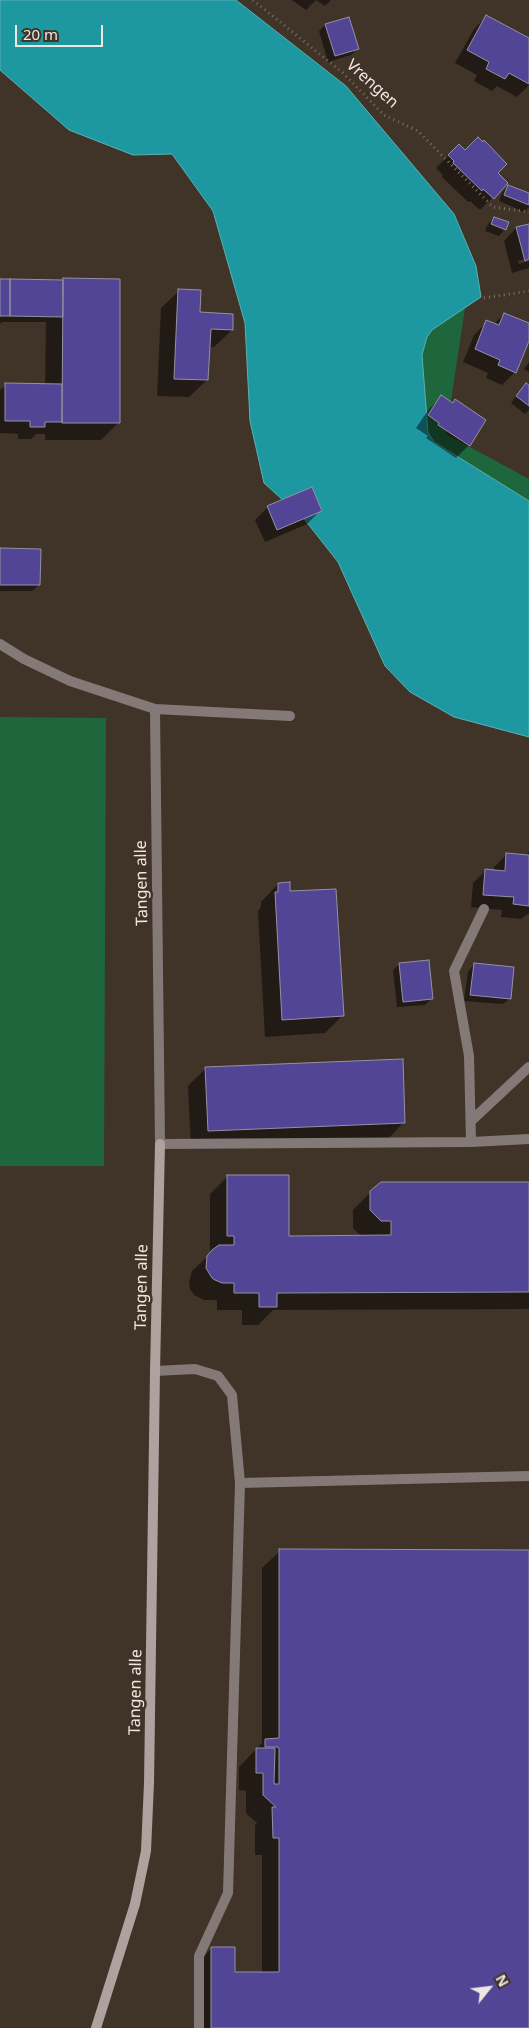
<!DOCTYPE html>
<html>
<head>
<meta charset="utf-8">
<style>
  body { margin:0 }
  #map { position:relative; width:529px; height:2028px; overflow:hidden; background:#403328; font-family:"Noto Sans",sans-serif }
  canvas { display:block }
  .north { position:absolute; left:464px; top:1963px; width:50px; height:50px; -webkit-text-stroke:4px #403328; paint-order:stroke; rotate:61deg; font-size:14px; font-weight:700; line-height:20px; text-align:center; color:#efe7e0 }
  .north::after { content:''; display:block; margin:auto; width:18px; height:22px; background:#efe7e0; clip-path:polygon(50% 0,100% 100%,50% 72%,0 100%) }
  .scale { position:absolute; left:15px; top:25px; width:88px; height:22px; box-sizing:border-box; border:2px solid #efe7e0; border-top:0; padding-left:6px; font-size:15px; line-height:18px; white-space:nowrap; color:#efe7e0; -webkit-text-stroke:4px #403328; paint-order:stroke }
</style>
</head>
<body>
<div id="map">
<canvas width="529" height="2028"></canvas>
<div class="north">N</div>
<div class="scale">20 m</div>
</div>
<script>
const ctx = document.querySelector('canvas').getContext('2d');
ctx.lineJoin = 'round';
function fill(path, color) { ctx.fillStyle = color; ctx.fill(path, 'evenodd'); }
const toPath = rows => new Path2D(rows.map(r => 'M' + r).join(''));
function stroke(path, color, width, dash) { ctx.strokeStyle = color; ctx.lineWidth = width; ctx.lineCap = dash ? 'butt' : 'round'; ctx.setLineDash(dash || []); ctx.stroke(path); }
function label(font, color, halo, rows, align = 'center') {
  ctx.font = font + ' "Noto Sans",sans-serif'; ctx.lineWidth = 5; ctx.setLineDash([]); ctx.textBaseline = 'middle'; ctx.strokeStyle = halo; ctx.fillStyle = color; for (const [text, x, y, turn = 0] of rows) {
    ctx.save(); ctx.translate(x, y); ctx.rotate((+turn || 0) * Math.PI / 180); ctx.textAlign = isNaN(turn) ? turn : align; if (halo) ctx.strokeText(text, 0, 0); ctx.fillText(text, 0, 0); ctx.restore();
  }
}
fill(toPath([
  [465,308,446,434,529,479,529,501,434,442,428,432,422,355,427,337,431,330],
  [0,717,106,718,104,1166,0,1166]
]), '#1e673c');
const water = toPath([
  [0,0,236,0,346,86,454,214,476,266,481,297,432,330,427,337,422,355,428,432,434,442,529,501,529,737,454,717,410,692,385,666,338,562,305,520,264,483,250,421,245,323,213,211,172,154,133,155,69,130,0,70,0,0]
]);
fill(water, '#1d98a1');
stroke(water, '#5cb0b4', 1);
fill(toPath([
  [292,0,316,0,306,10],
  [316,0,331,0,325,6],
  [487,16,529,40,529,85,517,97,497,86,492,91,474,81,477,75,455,63,474,29],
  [325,25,357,49,351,55,328,62,319,31],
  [459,145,507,183,480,210,470,201,468,202,441,176,443,175,436,168],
  [508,186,529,197,529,207,524,212,499,201,502,193],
  [494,218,505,229,499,236,485,231,488,224],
  [529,225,529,258,518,261,519,264,529,261,529,268,512,273,504,241,516,228],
  [0,280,63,280,118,423,101,440,45,440,45,434,36,434,31,439,18,439,18,434,0,433,0,390,6,385,45,385,46,322,2,322,0,324],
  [179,291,198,314,232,330,214,347,208,347,207,380,189,397,157,396,161,308],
  [504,314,529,324,529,338,515,372,502,385,486,378,488,373,463,362,474,335,487,322,493,325],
  [529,362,529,372,524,369],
  [529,387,529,410,525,414,511,403,520,391],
  [442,397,452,404,455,401,469,445,456,458,426,438,428,436,416,428,429,409],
  [268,507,320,511,307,524,265,542,255,520],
  [0,550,39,585,32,591,0,591],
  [529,852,529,913,521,919,501,917,502,910,471,907,473,883,485,871,494,871,494,867,507,854,525,856],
  [278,884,289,893,342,1016,325,1033,265,1037,258,911,261,907,261,902],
  [400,964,432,998,425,1005,397,1007,393,970],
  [474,965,510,998,503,1004,464,1001,468,971],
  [206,1068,404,1122,387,1140,191,1148,188,1086],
  [228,1176,287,1237,362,1237,353,1228,353,1210,371,1192,529,1183,529,1309,273,1310,258,1325,242,1325,242,1310,217,1310,217,1300,204,1300,194,1295,190,1289,189,1282,192,1271,210,1254,210,1194],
  [280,1551,529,1551,529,2028,194,2028,194,1966,212,1948,233,1973,262,1973,262,1855,255,1855,255,1825,257,1823,246,1813,246,1791,239,1790,239,1767,262,1743,262,1568]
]), '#0007');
const building = toPath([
  [486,15,529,38,529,84,509,73,505,79,486,69,489,62,467,50,486,15],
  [349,17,359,49,335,56,325,24,349,17],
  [478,137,483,142,484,140,507,164,498,173,508,183,494,199,483,189,482,191,453,163,454,161,448,155,459,144,465,150,478,137],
  [508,185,529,193,529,205,504,195,508,185],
  [494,217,509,222,506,230,491,224,494,217],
  [529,224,529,259,525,261,516,227,529,224],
  [63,278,120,279,120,423,62,423,63,278],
  [0,279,10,279,10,316,0,316,0,279],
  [10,279,63,280,63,317,10,316,10,279],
  [178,289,201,290,200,312,233,314,233,330,211,329,208,380,174,379,178,289],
  [504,313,529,323,529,341,516,373,498,365,500,360,475,349,486,320,499,325,504,313],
  [5,383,62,384,62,422,45,422,45,427,30,427,30,421,5,421,5,383],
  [526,383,529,385,529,406,516,396,526,383],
  [441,395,453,403,455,399,486,420,470,446,438,425,439,423,428,415,441,395],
  [312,487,322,511,277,530,267,506,312,487],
  [0,548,41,549,40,585,0,585,0,548],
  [506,853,529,855,529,906,513,904,514,897,483,895,485,869,505,871,506,853],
  [290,882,290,891,336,889,344,1016,282,1020,275,892,278,892,278,883,290,882],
  [429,960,433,999,403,1002,399,963,429,960],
  [474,963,514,967,511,999,470,995,474,963],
  [403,1059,405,1123,208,1131,205,1067,403,1059],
  [227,1175,289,1175,289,1236,391,1235,391,1221,381,1221,370,1210,370,1191,381,1182,529,1182,529,1292,277,1293,277,1307,259,1307,259,1293,234,1293,234,1283,222,1283,215,1280,212,1278,206,1268,207,1256,212,1250,219,1245,234,1245,234,1236,227,1236,227,1175],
  [279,1549,529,1550,529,2028,211,2028,211,1947,235,1947,235,1972,279,1972,279,1838,273,1838,272,1807,276,1807,263,1795,263,1773,256,1773,256,1748,275,1748,274,1784,279,1784,279,1749,278,1747,265,1747,265,1739,279,1738,279,1549]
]);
fill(building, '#534595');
stroke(building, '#9392a4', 1);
stroke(toPath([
  [253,0,343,73,384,115,418,131,493,207,529,212],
  [484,298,529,291]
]), '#7c7067', 3, [1, 4]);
stroke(toPath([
  [0,644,24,659,70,681,155,709,290,716],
  [471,1121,529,1067],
  [471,1142,469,1056,454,971,484,909],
  [160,1144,471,1142,529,1139],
  [155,1371,195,1369,218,1376,232,1395,240,1483,228,1893,199,1956,199,2028],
  [240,1483,529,1476]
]), '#837a78', 10);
stroke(toPath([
  [155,709,160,1144]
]), '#837a78', 10);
stroke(toPath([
  [96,2028,135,1904,146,1851,149,1783,155,1371,160,1144]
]), '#afa19e', 10);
label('16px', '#efe7e0', '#403328', [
  ["Vrengen",372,84,42],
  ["Tangen alle",142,883,-91],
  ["Tangen alle",142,1287,-89],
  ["Tangen alle",136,1692,-89]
]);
</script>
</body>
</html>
